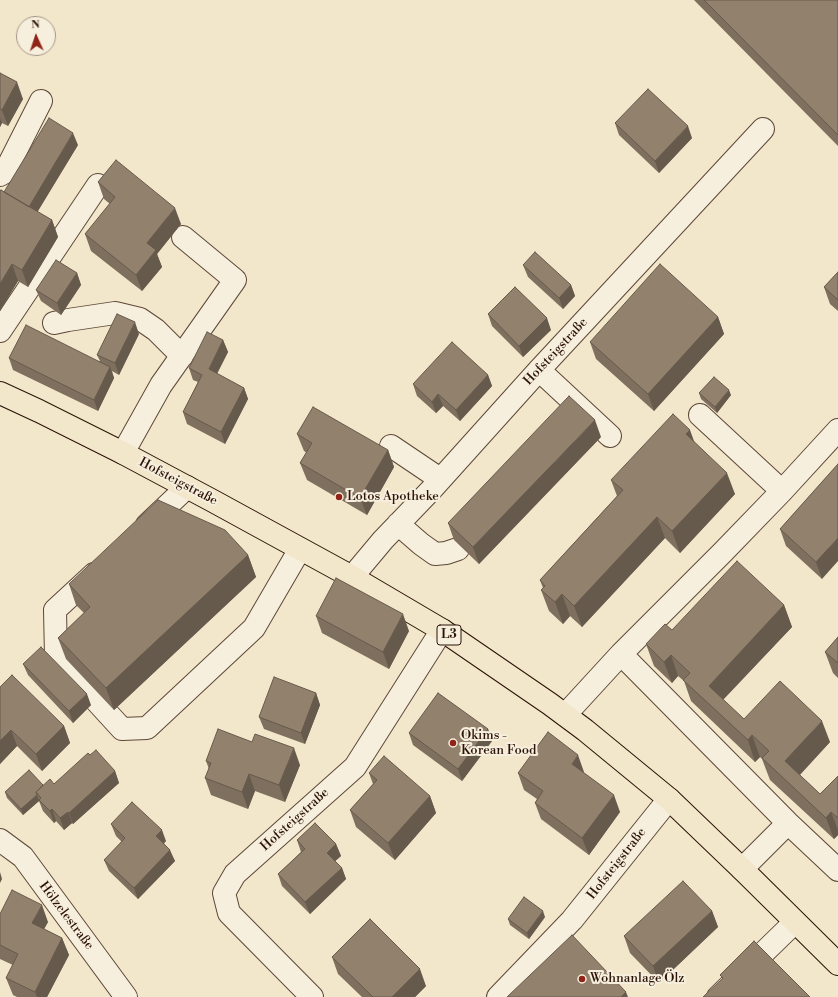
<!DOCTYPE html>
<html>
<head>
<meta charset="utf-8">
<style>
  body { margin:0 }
  #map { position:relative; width:838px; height:997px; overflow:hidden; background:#f2e6cb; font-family:"Libre Bodoni",serif }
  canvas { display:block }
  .north { position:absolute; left:16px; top:16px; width:40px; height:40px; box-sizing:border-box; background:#f7efdd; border:1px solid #a59787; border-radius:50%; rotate:357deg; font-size:11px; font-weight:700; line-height:16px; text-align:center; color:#2b1307 }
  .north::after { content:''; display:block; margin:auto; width:14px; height:18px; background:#8f2418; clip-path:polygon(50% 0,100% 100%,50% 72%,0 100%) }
</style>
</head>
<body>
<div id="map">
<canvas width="838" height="997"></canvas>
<div class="north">N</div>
</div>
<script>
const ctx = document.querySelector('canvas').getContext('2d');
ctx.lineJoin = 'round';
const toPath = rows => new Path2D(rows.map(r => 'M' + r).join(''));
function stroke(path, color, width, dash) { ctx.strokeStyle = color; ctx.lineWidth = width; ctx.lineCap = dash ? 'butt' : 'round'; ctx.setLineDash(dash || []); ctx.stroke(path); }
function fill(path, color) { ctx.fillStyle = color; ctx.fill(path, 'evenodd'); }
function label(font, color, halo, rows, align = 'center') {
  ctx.font = font + ' "Libre Bodoni",serif'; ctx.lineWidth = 4; ctx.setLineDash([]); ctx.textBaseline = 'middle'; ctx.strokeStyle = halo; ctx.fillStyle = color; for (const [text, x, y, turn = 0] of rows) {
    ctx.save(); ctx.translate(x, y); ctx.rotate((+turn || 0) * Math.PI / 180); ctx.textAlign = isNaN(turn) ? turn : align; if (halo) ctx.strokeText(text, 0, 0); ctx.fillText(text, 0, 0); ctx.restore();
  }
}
const minor = toPath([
  [0,175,5,172,41,101],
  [54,323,68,320,115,313,140,319,156,330,182,356],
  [0,331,98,185],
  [539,370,610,436],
  [700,415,782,491],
  [391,446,440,479],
  [123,453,161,385,235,280,183,237],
  [398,524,421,544,435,554,446,553,458,549],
  [147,525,187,487],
  [94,574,55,610,56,657,122,729,147,728,254,628,300,549],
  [352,577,383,540,431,490,539,370,763,129],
  [621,654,788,823,838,870],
  [565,715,621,654,723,552,782,491,838,430],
  [0,840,23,857,126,997],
  [742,869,788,823],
  [312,997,229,913,224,893,235,874,355,767,442,630],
  [498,997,572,920,669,799],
  [718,997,795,922]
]);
const major = toPath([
  [0,393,39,411,123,453,213,501,352,577,442,630,550,704,585,730,669,799,742,869,838,964]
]);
stroke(minor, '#5d4838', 24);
stroke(major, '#2b1307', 24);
stroke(minor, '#f7efdd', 22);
stroke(major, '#f2e6cb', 22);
fill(toPath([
  [694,0,838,0,838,146],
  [0,73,23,99,8,126,2,123,0,127],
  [615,123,692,138,659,173,619,135],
  [78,145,37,212,52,220,58,237,28,287,18,281,0,311,0,191,4,192],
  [98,182,181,224,157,254,162,267,142,291,91,251,85,234,110,204,104,199],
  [523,265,571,285,575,296,563,309,528,277],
  [838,272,838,311,830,304,824,287],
  [77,273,81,285,61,315,41,301,36,290],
  [488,314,551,330,523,357,492,326],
  [718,317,724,334,654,411,596,359,590,342],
  [139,334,119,375,112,371,114,378,98,411,13,370,9,358,100,361,97,355],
  [223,340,228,352,217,374,244,388,248,399,225,444,187,424,183,412,198,382,193,380,189,368],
  [488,375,492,386,460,421,443,406,436,413,417,396,413,384],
  [699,393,731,395,717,413,701,399],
  [297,434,388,450,394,467,367,515,307,480,300,463,307,453,304,451],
  [601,437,479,564,454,540,448,523],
  [694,442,735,494,680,553,665,538,582,627,570,616,563,624,549,611,541,590,543,588,540,580,617,496,611,480],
  [838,464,822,579,786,546,780,529],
  [248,555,256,577,114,710,66,659,58,638,84,613,76,605,69,584],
  [784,605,792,627,723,700,744,719,830,742,800,775,820,794,838,776,838,835,834,839,770,780,762,759,760,757,755,762,691,701,684,681,678,676,672,683,654,666,646,644,672,630],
  [316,616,409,631,389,669,322,633],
  [838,637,838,678,833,673,825,652],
  [23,664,91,705,73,723,28,675],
  [0,687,64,726,70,743,42,771,17,746,0,764],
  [316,693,320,705,305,744,264,729,259,717],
  [488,729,492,741,462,781,413,745,409,733],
  [90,755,115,771,119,783,73,824,72,823,64,830,56,821,54,823,43,811,39,801,23,815,7,798,5,792,43,785,54,784],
  [206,761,300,765,285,802,255,791,248,809,211,795,205,778,209,769],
  [584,772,584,773,620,812,589,855,541,819,535,803,537,799,524,790,518,773],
  [369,773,430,796,436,813,395,860,356,827,350,810,373,784],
  [111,824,166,841,164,843,175,861,138,899,109,871,104,860,122,842,116,836],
  [297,840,336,844,341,856,335,861,342,868,346,879,310,914,282,886,278,874,301,852],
  [712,911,718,927,659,983,630,953,624,936],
  [0,914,48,922,44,929,62,938,69,955,47,997,17,997,13,995,6,978,13,965,0,959],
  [545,917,529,939,510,925,508,919],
  [332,957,426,986,415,997,362,997,338,974]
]), '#7e6f5e');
fill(toPath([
  [17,82,23,99,8,126,2,110],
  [0,118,2,123,0,127],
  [688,126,692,138,659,173,655,161],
  [73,133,78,145,32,221,27,210],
  [175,208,181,224,157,254,162,267,142,291,136,275,147,243],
  [52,220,58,237,28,287,22,270],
  [12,264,18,281,0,311,0,284],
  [77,273,81,285,61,315,57,303],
  [571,285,575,296,563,309,559,298],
  [718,317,724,334,654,411,648,394],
  [547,318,551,330,523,357,519,346],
  [135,322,139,334,119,375,115,363],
  [223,340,228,352,213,381,209,369],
  [110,367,114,378,98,411,94,400],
  [488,375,492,386,460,421,456,410],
  [244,388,248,399,225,444,221,432],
  [729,390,731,395,717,413,715,407],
  [438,394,443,406,436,413,432,402],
  [595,420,601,437,479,564,473,547],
  [690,430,698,452,686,434],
  [388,450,394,467,367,515,360,498],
  [727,473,735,494,680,553,672,531],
  [657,517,665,538,582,627,574,606],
  [838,538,838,561,822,579,816,562],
  [248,555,256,577,114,710,106,688],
  [562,594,570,616,563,624,555,602],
  [784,605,792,627,716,707,709,686],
  [403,614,409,631,389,669,383,652],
  [671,655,678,676,672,683,664,662],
  [316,693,320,705,305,744,301,733],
  [87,694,91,705,73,723,69,711],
  [822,721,830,742,792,783,785,761],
  [64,726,70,743,42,771,36,754],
  [488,729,492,741,462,781,458,769],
  [11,730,17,746,0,764,0,741],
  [752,735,760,757,755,762,748,740],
  [294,748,300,765,285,802,279,785],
  [578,755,584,772,578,781,572,764],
  [115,771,119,783,73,824,69,813],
  [249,774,255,791,248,809,242,792],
  [37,795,39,801,23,815,21,809],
  [614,795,620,812,589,855,582,838],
  [430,796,436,813,395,860,388,843],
  [52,809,56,821,54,823,50,811],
  [68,812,72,823,64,830,60,818],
  [831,812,838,830,838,835,834,839,826,818],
  [162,830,166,841,160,847,156,836],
  [336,844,341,856,332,864,327,853],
  [170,850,175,861,138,899,134,888],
  [342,868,346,879,310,914,305,902],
  [0,872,2,879,0,883],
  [42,905,48,922,38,940,32,923],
  [543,911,545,917,529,939,527,933],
  [712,911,718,927,659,983,653,966],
  [62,938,69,955,47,997,37,997,35,992],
  [420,969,426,986,415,997,392,997],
  [626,992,628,997,621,997]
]), '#665a4c');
const building = toPath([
  [704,0,838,0,838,135,704,0],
  [0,73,17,82,2,110,0,109,0,73],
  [648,89,688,126,655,161,615,123,648,89],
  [49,118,73,133,29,207,4,192,49,118],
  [116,160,175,208,147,243,156,250,136,275,85,234,115,197,98,182,116,160],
  [1,190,52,220,22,270,12,264,0,284,0,191,1,190],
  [535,252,571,285,559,298,523,265,535,252],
  [56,260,77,273,57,303,36,290,56,260],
  [660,264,718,317,648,394,590,342,660,264],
  [838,272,838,300,824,287,838,272],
  [515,287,547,318,519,346,488,314,515,287],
  [117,314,135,322,115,363,97,355,117,314],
  [26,325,110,367,94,400,9,358,26,325],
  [207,332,223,340,209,369,244,388,221,432,183,412,202,375,189,368,207,332],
  [452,342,488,375,456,410,438,394,432,402,413,384,452,342],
  [714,377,729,390,715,407,699,393,714,377],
  [569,396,595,420,473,547,448,523,569,396],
  [313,407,388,450,360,498,300,463,312,443,297,434,313,407],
  [673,414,690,430,686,434,727,473,672,531,657,517,574,606,562,594,555,602,541,590,545,586,540,580,623,490,611,480,673,414],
  [838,464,838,538,816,562,780,529,838,464],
  [158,500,225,530,248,555,106,688,58,638,90,607,69,584,158,500],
  [737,561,784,605,709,686,744,719,780,681,822,721,785,761,820,794,838,776,838,818,831,812,826,818,762,758,769,751,752,735,748,740,683,680,690,673,671,655,664,662,646,644,665,624,672,630,737,561],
  [336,578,403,614,383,652,316,616,336,578],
  [838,637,838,663,825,652,838,637],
  [41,647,87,694,69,711,23,664,41,647],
  [12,675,64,726,36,754,11,730,0,741,0,687,12,675],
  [274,677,316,693,301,733,259,717,274,677],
  [438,693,488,729,458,769,409,733,438,693],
  [218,729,252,742,255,734,294,748,279,785,249,774,242,792,205,778,211,763,206,761,218,729],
  [548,732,578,755,572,764,614,795,582,838,535,803,543,791,518,773,548,732],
  [96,750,115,771,69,813,68,812,60,818,52,809,50,811,39,800,41,798,36,792,50,779,54,784,88,753,90,755,96,750],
  [384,756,430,796,388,843,350,810,377,780,369,773,384,756],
  [29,770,43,785,36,792,37,795,21,809,5,792,29,770],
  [132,802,162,830,156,836,170,850,134,888,104,860,125,838,111,824,132,802],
  [315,823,336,844,327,853,342,868,305,902,278,874,305,849,297,840,315,823],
  [683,881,712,911,653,966,624,936,683,881],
  [12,890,42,905,32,923,62,938,35,992,6,978,18,954,0,945,0,914,12,890],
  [524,897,543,911,527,933,508,919,524,897],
  [370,919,420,969,392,997,373,997,332,957,370,919],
  [572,935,626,992,621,997,507,997,572,935],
  [754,941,810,997,703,997,723,978,720,975,754,941]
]);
fill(building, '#92816d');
stroke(building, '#665a4c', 1);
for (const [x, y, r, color] of [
  [339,497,4,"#8f2418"],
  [453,743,4,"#8f2418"],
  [582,979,4,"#8f2418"]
]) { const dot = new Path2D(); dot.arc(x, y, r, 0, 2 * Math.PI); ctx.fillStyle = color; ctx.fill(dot); stroke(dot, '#f7efdd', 1.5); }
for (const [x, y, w] of [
  [449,635,24]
]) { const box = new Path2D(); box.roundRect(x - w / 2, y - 10, w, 20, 3); ctx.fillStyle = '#f7efdd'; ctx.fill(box); stroke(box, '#2b1307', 1); }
label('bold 12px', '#2b1307', null, [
  ["L3",449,635]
]);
label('13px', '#2b1307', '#f7efdd', [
  ["Hofsteigstraße",556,352,-47],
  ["Hofsteigstraße",178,482,28],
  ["Hofsteigstraße",295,820,-42],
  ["Hofsteigstraße",617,864,-52],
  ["Hölzelestraße",66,916,53]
]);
label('13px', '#2b1307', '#f7efdd', [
  ["Lotos Apotheke",347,497],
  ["Okims -",461,736],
  ["Korean Food",461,751],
  ["Wohnanlage Ölz",590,979]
], 'left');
</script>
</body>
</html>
